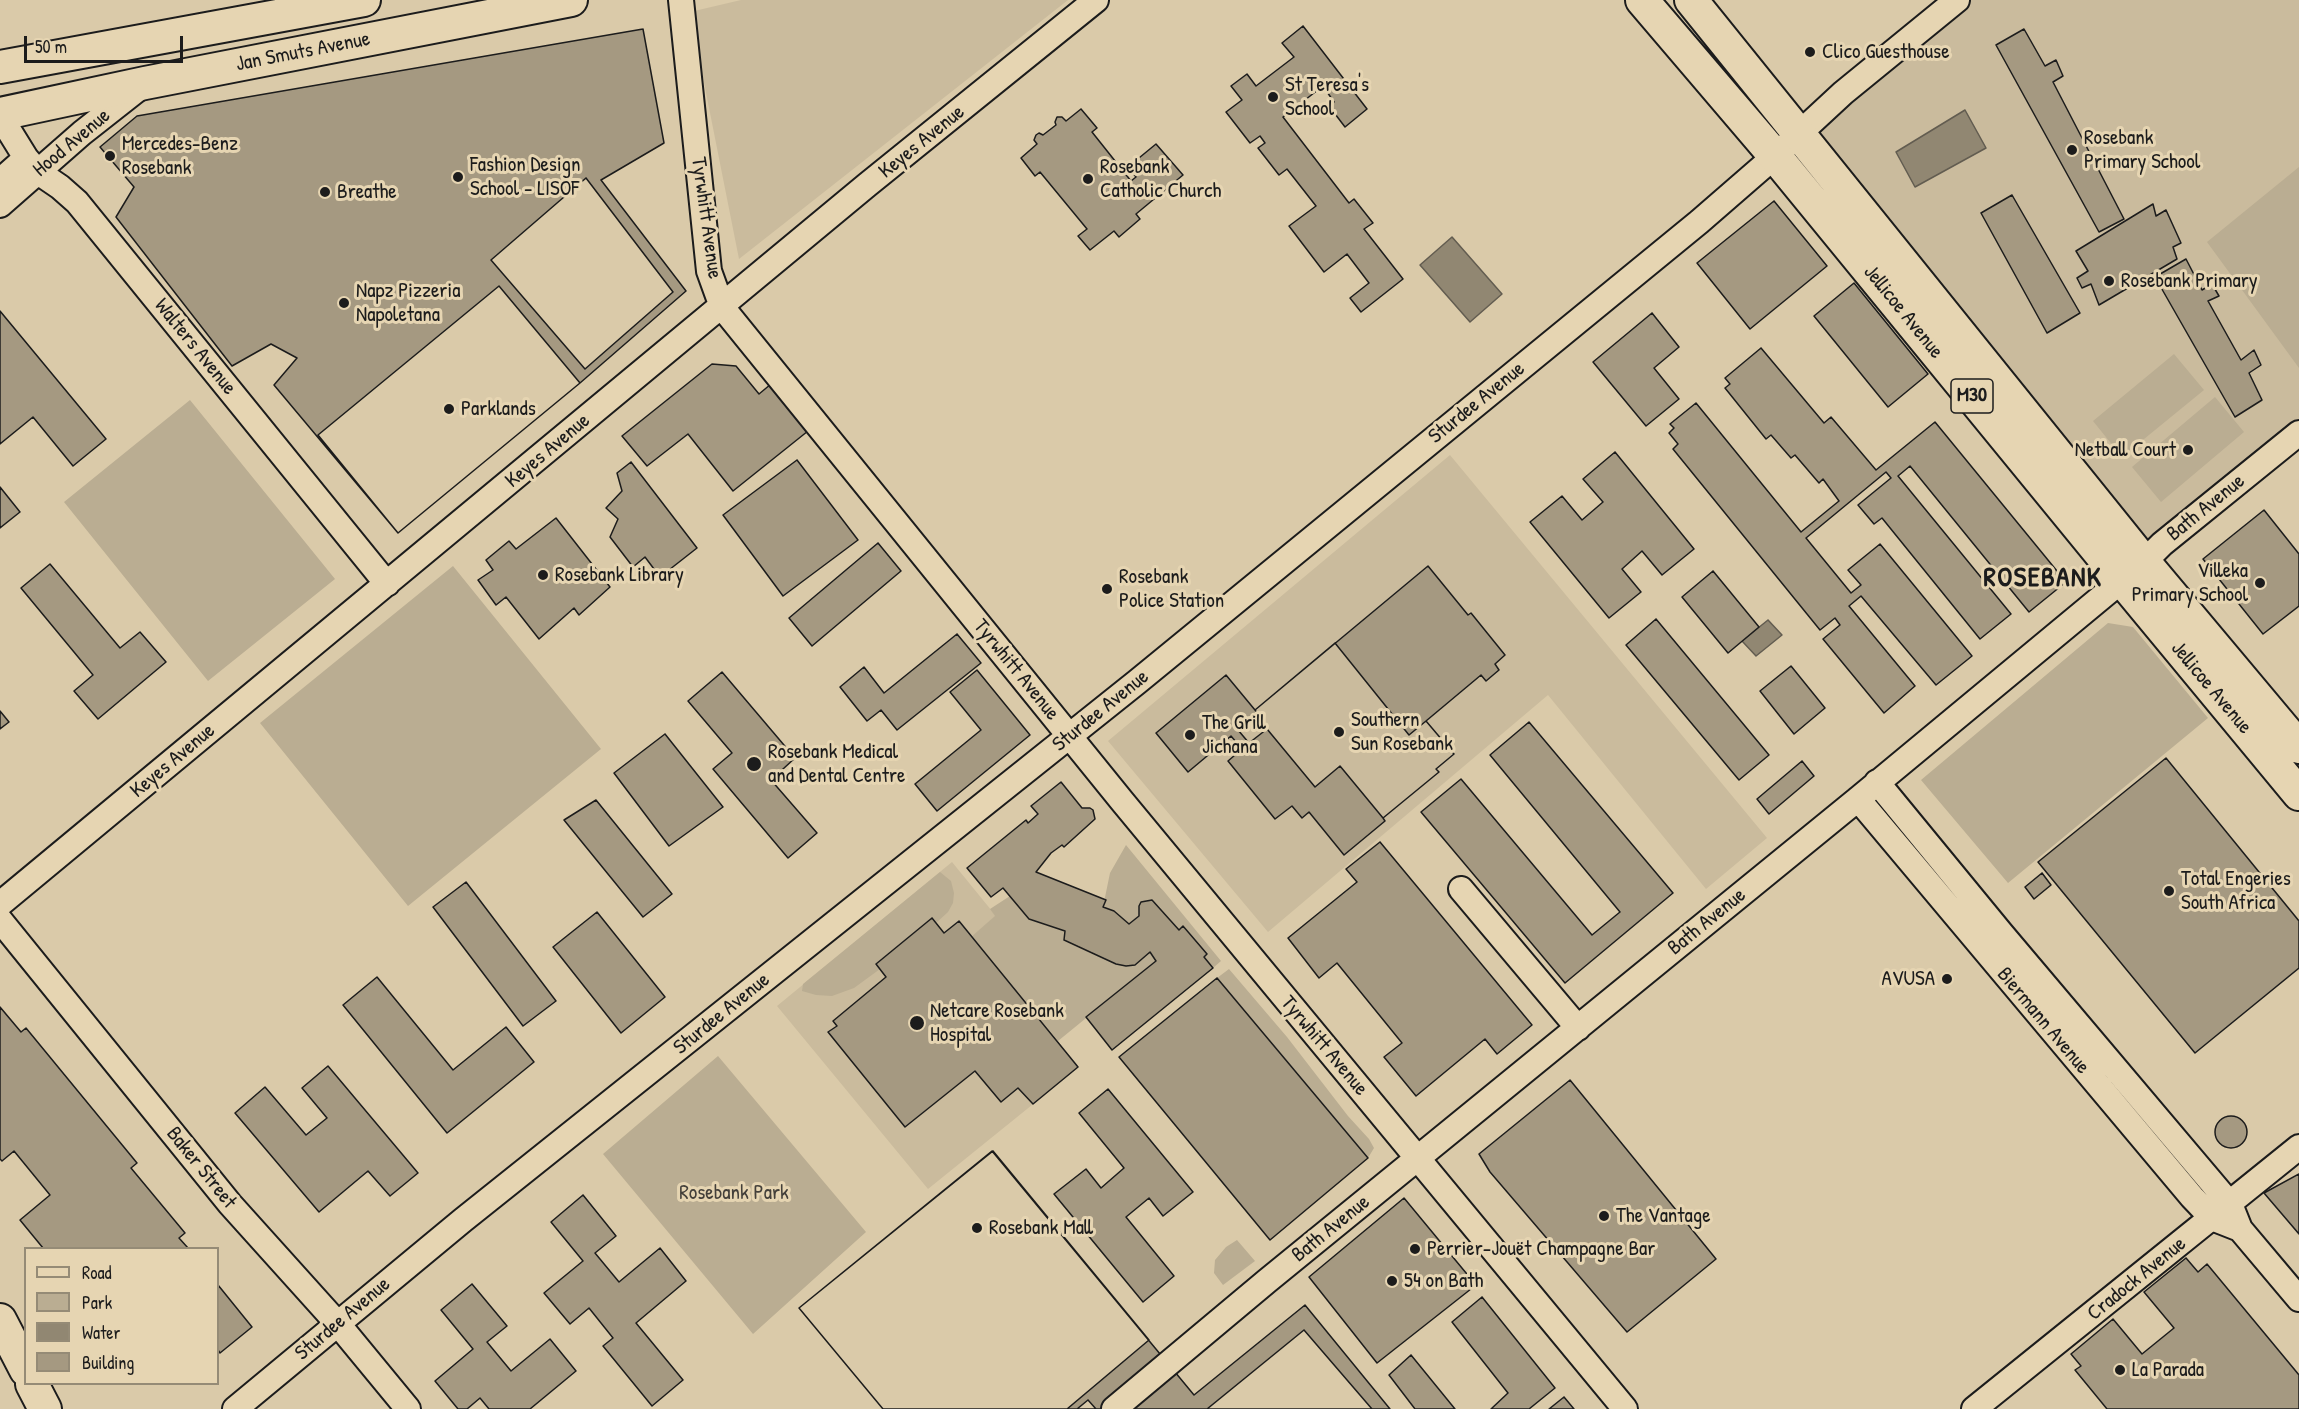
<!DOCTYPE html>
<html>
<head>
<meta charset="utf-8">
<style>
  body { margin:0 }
  #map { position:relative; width:2299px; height:1409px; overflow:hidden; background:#dacaa9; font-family:"Patrick Hand",sans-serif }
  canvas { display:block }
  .legend { position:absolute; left:24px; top:1247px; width:195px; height:138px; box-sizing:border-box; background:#e6d5b2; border:2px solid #958b76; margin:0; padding:8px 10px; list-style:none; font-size:18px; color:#1c1c1c }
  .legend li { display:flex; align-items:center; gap:12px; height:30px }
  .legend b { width:30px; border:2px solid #958b76 }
  .scale { position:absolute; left:24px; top:36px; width:159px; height:27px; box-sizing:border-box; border:3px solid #1c1c1c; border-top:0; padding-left:8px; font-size:18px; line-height:21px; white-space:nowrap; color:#1c1c1c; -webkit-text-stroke:4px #e6d5b2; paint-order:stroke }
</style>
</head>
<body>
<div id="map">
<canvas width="2299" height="1409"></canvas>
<ul class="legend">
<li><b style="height:8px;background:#e6d5b2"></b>Road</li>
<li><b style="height:16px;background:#baad92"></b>Park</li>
<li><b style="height:16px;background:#918772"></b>Water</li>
<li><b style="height:16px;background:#a59981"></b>Building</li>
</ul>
<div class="scale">50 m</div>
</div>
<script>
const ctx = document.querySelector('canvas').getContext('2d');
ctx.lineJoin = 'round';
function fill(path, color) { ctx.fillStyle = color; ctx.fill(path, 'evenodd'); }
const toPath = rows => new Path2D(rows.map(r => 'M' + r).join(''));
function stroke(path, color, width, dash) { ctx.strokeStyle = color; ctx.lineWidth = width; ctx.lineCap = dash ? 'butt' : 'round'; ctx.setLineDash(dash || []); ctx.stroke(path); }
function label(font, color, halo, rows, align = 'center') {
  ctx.font = font + ' "Patrick Hand",sans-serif'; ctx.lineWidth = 6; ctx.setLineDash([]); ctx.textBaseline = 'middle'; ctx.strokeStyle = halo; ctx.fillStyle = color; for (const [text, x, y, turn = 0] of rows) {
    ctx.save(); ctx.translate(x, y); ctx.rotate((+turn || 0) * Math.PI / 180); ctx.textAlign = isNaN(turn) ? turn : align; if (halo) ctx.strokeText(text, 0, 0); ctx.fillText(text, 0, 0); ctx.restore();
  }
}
fill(toPath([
  [741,0,1068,0,739,259,690,12],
  [1964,0,2299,0,2299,427,2144,562,1801,135],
  [1450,455,1767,838,1706,889,1548,695,1268,932,1108,741],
  [952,862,996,916,972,936,1079,1067,928,1189,777,1006]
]), '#cabb9d');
fill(toPath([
  [2299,167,2299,368,2207,242],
  [2174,354,2204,390,2122,457,2093,421],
  [2215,397,2244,432,2161,502,2132,467],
  [190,400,335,579,208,681,64,502],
  [453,566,601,749,408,906,260,723],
  [2108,623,2133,627,2208,718,2008,883,1921,780],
  [1126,845,1221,961,1213,968,1204,957,1206,954,1184,926,1179,930,1152,900,1141,902,1139,906,1139,916,1129,924,1114,911,1103,907,1110,873],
  [940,872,951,881,954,893,953,903,948,912,936,923,932,919,876,963,880,969,854,988,832,996,816,995,802,991,803,984],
  [1010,896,1029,919,1065,931,1064,941,1116,964,1126,966,1135,965,1150,952,1156,961,1058,1041,972,936,995,916,990,909],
  [1229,969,1287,1037,1348,1116,1369,1139,1374,1148,1368,1158,1217,978],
  [718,1056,866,1232,753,1334,603,1154],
  [1237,1240,1255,1261,1223,1285,1214,1273,1215,1260,1226,1247]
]), '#baad92');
const water = toPath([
  [1965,110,1986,148,1915,187,1896,152,1965,110],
  [1452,237,1502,294,1470,322,1420,265,1452,237],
  [1768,620,1782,635,1756,656,1742,641,1768,620]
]);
fill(water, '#918772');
stroke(water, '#625c50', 1.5);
const building = toPath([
  [1303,26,1367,109,1345,127,1329,106,1334,102,1323,86,1283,117,1349,203,1354,199,1373,223,1364,229,1403,279,1361,312,1350,298,1369,283,1347,254,1324,272,1289,226,1316,206,1287,169,1279,175,1258,148,1265,143,1260,136,1250,143,1226,112,1242,100,1231,86,1247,74,1256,86,1294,57,1282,43,1303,26],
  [643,29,664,143,601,180,686,291,580,383,398,533,274,385,297,358,271,344,232,366,116,217,134,187,100,147,137,116,643,29],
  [2024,29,2045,66,2056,60,2063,76,2053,82,2124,219,2099,232,1996,45,2024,29],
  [1081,109,1097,128,1092,132,1131,181,1136,177,1128,167,1156,144,1183,175,1136,214,1140,219,1119,237,1114,231,1090,250,1078,236,1087,229,1040,172,1035,176,1021,158,1037,144,1034,140,1036,135,1039,133,1043,135,1056,125,1055,122,1057,117,1062,117,1066,121,1081,109],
  [586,178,673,292,585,369,491,260,586,178],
  [2012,195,2080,313,2047,333,1981,213,2012,195],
  [1774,201,1827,266,1750,329,1697,263,1774,201],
  [2153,204,2156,216,2166,210,2181,243,2173,247,2177,259,2099,305,2091,284,2082,288,2077,278,2088,271,2076,251,2153,204],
  [2186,259,2202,290,2212,284,2219,296,2208,301,2241,360,2254,350,2261,365,2249,373,2262,400,2235,417,2155,277,2186,259],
  [1854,283,1928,374,1888,407,1814,316,1854,283],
  [499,286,580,383,398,533,318,435,499,286],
  [0,311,106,439,73,466,33,417,0,444,0,311],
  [1652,313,1679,347,1654,368,1679,399,1646,426,1593,362,1652,313],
  [1761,348,1824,423,1831,417,1876,470,1935,422,2066,582,2029,612,1910,466,1898,476,2011,614,1980,639,1882,518,1874,524,1858,505,1891,478,1886,472,1806,538,1851,593,1861,585,1848,570,1880,544,1972,656,1936,685,1861,596,1849,606,1915,686,1884,713,1823,639,1840,625,1835,618,1820,630,1673,449,1678,444,1669,433,1674,428,1670,424,1696,403,1801,532,1839,501,1823,479,1819,483,1795,455,1791,458,1771,435,1766,439,1725,388,1730,384,1725,378,1761,348],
  [712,364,736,366,759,394,771,384,808,431,733,491,688,434,647,466,622,436,712,364],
  [1615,452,1694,549,1662,575,1642,551,1622,569,1641,592,1609,618,1530,522,1562,496,1582,520,1603,502,1583,479,1615,452],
  [797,460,858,540,783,596,723,515,797,460],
  [631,462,697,548,660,577,645,557,633,567,610,537,618,519,606,508,622,491,617,473,631,462],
  [0,487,20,512,0,528,0,487],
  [2264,510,2299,554,2299,606,2263,634,2203,559,2264,510],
  [556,518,610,587,579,615,574,608,539,639,506,597,496,605,478,580,493,570,486,560,509,541,516,549,556,518],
  [878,543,901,571,812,646,789,618,878,543],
  [50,564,120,648,140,632,166,662,98,719,74,691,93,675,21,588,50,564],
  [1428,566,1468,615,1471,613,1505,655,1495,664,1499,670,1486,681,1481,675,1426,721,1454,754,1436,769,1439,772,1383,818,1385,821,1344,855,1309,812,1302,818,1292,806,1275,819,1228,761,1242,749,1231,736,1188,772,1156,733,1226,675,1255,710,1428,566],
  [1713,571,1759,627,1728,653,1682,597,1713,571],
  [1656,619,1769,755,1739,780,1626,645,1656,619],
  [957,634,981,663,897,730,881,710,867,721,840,687,864,667,884,693,957,634],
  [1335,643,1409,735,1426,721,1454,754,1436,769,1439,772,1383,818,1340,766,1315,787,1267,729,1249,743,1238,730,1258,714,1255,710,1335,643],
  [1791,666,1825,708,1794,734,1760,691,1791,666],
  [977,670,1030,735,937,811,915,784,981,730,950,692,977,670],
  [722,672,795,758,771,780,817,833,788,858,713,769,732,753,688,701,722,672],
  [0,711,9,722,0,729,0,711],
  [1529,722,1673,893,1565,983,1421,812,1461,779,1592,935,1620,912,1490,755,1529,722],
  [665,734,723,807,669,846,614,773,665,734],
  [2166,758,2299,921,2299,968,2195,1053,2038,862,2166,758],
  [1802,761,1814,776,1769,814,1757,799,1802,761],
  [1061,782,1082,808,1090,808,1093,810,1095,819,1064,847,1062,845,1051,853,1036,872,1106,900,1103,907,1114,911,1129,924,1139,916,1139,906,1141,902,1152,900,1179,930,1183,926,1207,954,1204,957,1213,968,1112,1050,1086,1017,1156,961,1150,952,1135,965,1126,966,1116,964,1064,940,1065,931,1029,919,1003,888,991,897,967,868,1026,820,1028,823,1038,814,1031,806,1061,782],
  [596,800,672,894,643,917,564,820,596,800],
  [1380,842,1532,1025,1497,1054,1485,1039,1416,1096,1384,1057,1402,1043,1337,963,1319,978,1288,938,1357,882,1346,869,1380,842],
  [2042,873,2051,885,2034,899,2025,887,2042,873],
  [466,882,556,1001,523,1026,433,907,466,882],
  [597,912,665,997,621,1033,553,947,597,912],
  [932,918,944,933,959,921,1078,1067,1033,1104,1018,1088,1001,1102,975,1071,905,1127,828,1032,837,1026,833,1021,886,977,876,964,932,918],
  [377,977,453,1070,506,1027,534,1062,447,1133,343,1005,377,977],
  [1217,978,1368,1158,1270,1240,1119,1057,1217,978],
  [0,1007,21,1032,26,1028,137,1163,131,1168,185,1233,179,1238,188,1248,43,1248,20,1220,50,1195,14,1151,2,1161,0,1159,0,1007],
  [328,1066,418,1173,390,1196,368,1171,319,1212,235,1113,265,1087,306,1135,327,1118,302,1088,328,1066],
  [1570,1080,1716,1259,1627,1332,1490,1172,1479,1154,1570,1080],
  [1108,1089,1193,1192,1163,1216,1149,1198,1126,1217,1174,1276,1143,1302,1054,1194,1086,1169,1101,1188,1124,1168,1079,1113,1108,1089],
  '2215 1132a16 16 0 1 1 32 0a16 16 0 1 1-32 0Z',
  [992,1151,1194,1395,1305,1305,1390,1409,883,1409,799,1308,992,1151],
  [993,1151,1149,1340,1067,1409,883,1409,799,1308,993,1151],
  [2299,1174,2299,1234,2264,1193,2299,1174],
  [583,1195,616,1236,595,1253,619,1282,660,1248,686,1281,636,1323,683,1380,652,1406,603,1346,613,1338,589,1308,570,1324,544,1293,583,1261,551,1222,583,1195],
  [1404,1198,1476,1285,1377,1363,1309,1277,1404,1198],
  [2186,1258,2198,1272,2207,1264,2299,1375,2299,1409,2107,1409,2075,1370,2081,1366,2071,1354,2113,1319,2142,1354,2174,1328,2144,1292,2186,1258],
  [472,1284,507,1326,487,1342,511,1371,550,1339,576,1371,530,1409,489,1409,480,1398,467,1409,458,1409,435,1381,473,1349,441,1310,472,1284],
  [218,1285,252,1327,220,1353,218,1350,218,1285],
  [1482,1297,1555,1388,1529,1409,1491,1409,1508,1393,1452,1322,1482,1297],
  [1304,1330,1372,1409,1207,1409,1304,1330],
  [1411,1355,1455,1409,1415,1409,1389,1375,1411,1355],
  [1564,1397,1574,1409,1549,1409,1564,1397],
  [1088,1400,1096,1409,1077,1409,1088,1400]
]);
fill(building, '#a59981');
stroke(building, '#1c1c1c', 1.5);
const minor = toPath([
  [681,0,709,271,722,307,1122,801,1625,1409],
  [0,116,26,158,38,172,60,187,77,202,387,584],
  [0,181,26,158],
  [0,205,82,133,143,85],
  [1877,782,2001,933,2230,1204,2240,1229,2299,1299],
  [1858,799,2192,1197,2212,1218,2240,1229],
  [1461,889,1578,1028],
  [0,904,867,185,1096,0],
  [0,920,230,1204,338,1324,408,1409],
  [235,1409,463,1220,1137,682,1699,222,1775,156,1843,93,1957,0],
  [1114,1409,1267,1281,1858,799,2144,562,2162,544,2299,433],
  [1974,1409,2299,1147]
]);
const major = toPath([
  [1642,0,1775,156,2122,580,2299,794],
  [1691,0,2144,562,2299,747],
  [0,67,364,0],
  [0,114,145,83,571,0],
  [0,1320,26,1370],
  [32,1384,45,1409]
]);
stroke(minor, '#1c1c1c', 28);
stroke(major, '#1c1c1c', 36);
stroke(minor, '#e6d5b2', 24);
stroke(major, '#e6d5b2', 32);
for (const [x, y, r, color] of [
  [1810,52,6,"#1c1c1c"],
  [1273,97,6,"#1c1c1c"],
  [2072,150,6,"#1c1c1c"],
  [110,156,6,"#1c1c1c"],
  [458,177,6,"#1c1c1c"],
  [1088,179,6,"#1c1c1c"],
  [325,192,6,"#1c1c1c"],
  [2109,281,6,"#1c1c1c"],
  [344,303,6,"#1c1c1c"],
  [449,409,6,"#1c1c1c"],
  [2188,450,6,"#1c1c1c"],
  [543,575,6,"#1c1c1c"],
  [2260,583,6,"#1c1c1c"],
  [1107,589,6,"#1c1c1c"],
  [1339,732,6,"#1c1c1c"],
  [1190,735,6,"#1c1c1c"],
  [754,764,8,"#1c1c1c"],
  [2169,891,6,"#1c1c1c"],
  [1947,979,6,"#1c1c1c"],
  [917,1023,8,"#1c1c1c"],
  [1604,1216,6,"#1c1c1c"],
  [977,1228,6,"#1c1c1c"],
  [1415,1249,6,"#1c1c1c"],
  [1392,1281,6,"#1c1c1c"],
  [2120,1370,6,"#1c1c1c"]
]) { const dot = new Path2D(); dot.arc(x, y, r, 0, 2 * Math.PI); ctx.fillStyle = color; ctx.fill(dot); stroke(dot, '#e6d5b2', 2); }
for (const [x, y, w] of [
  [1972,396,42]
]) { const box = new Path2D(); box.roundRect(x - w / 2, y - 17, w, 34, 4.5); ctx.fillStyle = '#e6d5b2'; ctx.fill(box); stroke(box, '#1c1c1c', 1.5); }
label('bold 20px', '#1c1c1c', null, [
  ["M30",1972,396]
]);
label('21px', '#1c1c1c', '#e6d5b2', [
  ["Jan Smuts Avenue",303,52,-11],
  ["Keyes Avenue",922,142,-39],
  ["Hood Avenue",72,143,-40],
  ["Tyrwhitt Avenue",706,218,82],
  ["Jellicoe Avenue",1903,312,51],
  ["Walters Avenue",195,347,51],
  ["Sturdee Avenue",1477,403,-39],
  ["Keyes Avenue",548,451,-40],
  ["Bath Avenue",2206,508,-39],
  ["Tyrwhitt Avenue",1016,670,51],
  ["Jellicoe Avenue",2211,688,50],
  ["Sturdee Avenue",1101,711,-39],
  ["Keyes Avenue",173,761,-40],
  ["Bath Avenue",1707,922,-39],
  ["Sturdee Avenue",722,1014,-39],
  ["Biermann Avenue",2043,1021,50],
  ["Tyrwhitt Avenue",1324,1046,50],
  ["Baker Street",201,1168,51],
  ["Bath Avenue",1331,1229,-39],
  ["Cradock Avenue",2137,1279,-39],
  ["Sturdee Avenue",343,1319,-40]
]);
label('21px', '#1c1c1c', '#e6d5b2', [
  ["Clico Guesthouse",1822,52],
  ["St Teresa's",1285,85],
  ["School",1285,109],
  ["Rosebank",2084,138],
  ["Primary School",2084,162],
  ["Mercedes-Benz",122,144],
  ["Rosebank",122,168],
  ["Fashion Design",470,165],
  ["School - LISOF",470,189],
  ["Rosebank",1100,167],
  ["Catholic Church",1100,191],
  ["Breathe",337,192],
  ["Rosebank Primary",2121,281],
  ["Napz Pizzeria",356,291],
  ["Napoletana",356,315],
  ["Parklands",461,409],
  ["Netball Court",2176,450,"right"],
  ["Villeka",2248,571,"right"],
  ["Primary School",2248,595,"right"],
  ["Rosebank Library",555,575],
  ["Rosebank",1119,577],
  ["Police Station",1119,601],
  ["Southern",1351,720],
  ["Sun Rosebank",1351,744],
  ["The Grill",1202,723],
  ["Jichana",1202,747],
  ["Rosebank Medical",768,752],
  ["and Dental Centre",768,776],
  ["Total Engeries",2181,879],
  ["South Africa",2181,903],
  ["AVUSA",1935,979,"right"],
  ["Netcare Rosebank",930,1011],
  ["Hospital",930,1035],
  ["The Vantage",1616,1216],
  ["Rosebank Mall",989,1228],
  ["Perrier-Jouët Champagne Bar",1427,1249],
  ["54 on Bath",1404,1281],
  ["La Parada",2132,1370]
], 'left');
label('21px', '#44403a', '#e6d5b2', [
  ["Rosebank Park",734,1193]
]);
ctx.letterSpacing = '1.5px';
label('bold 27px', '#1c1c1c', '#e6d5b2', [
  ["ROSEBANK",2043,579]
]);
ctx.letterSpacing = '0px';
</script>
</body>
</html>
